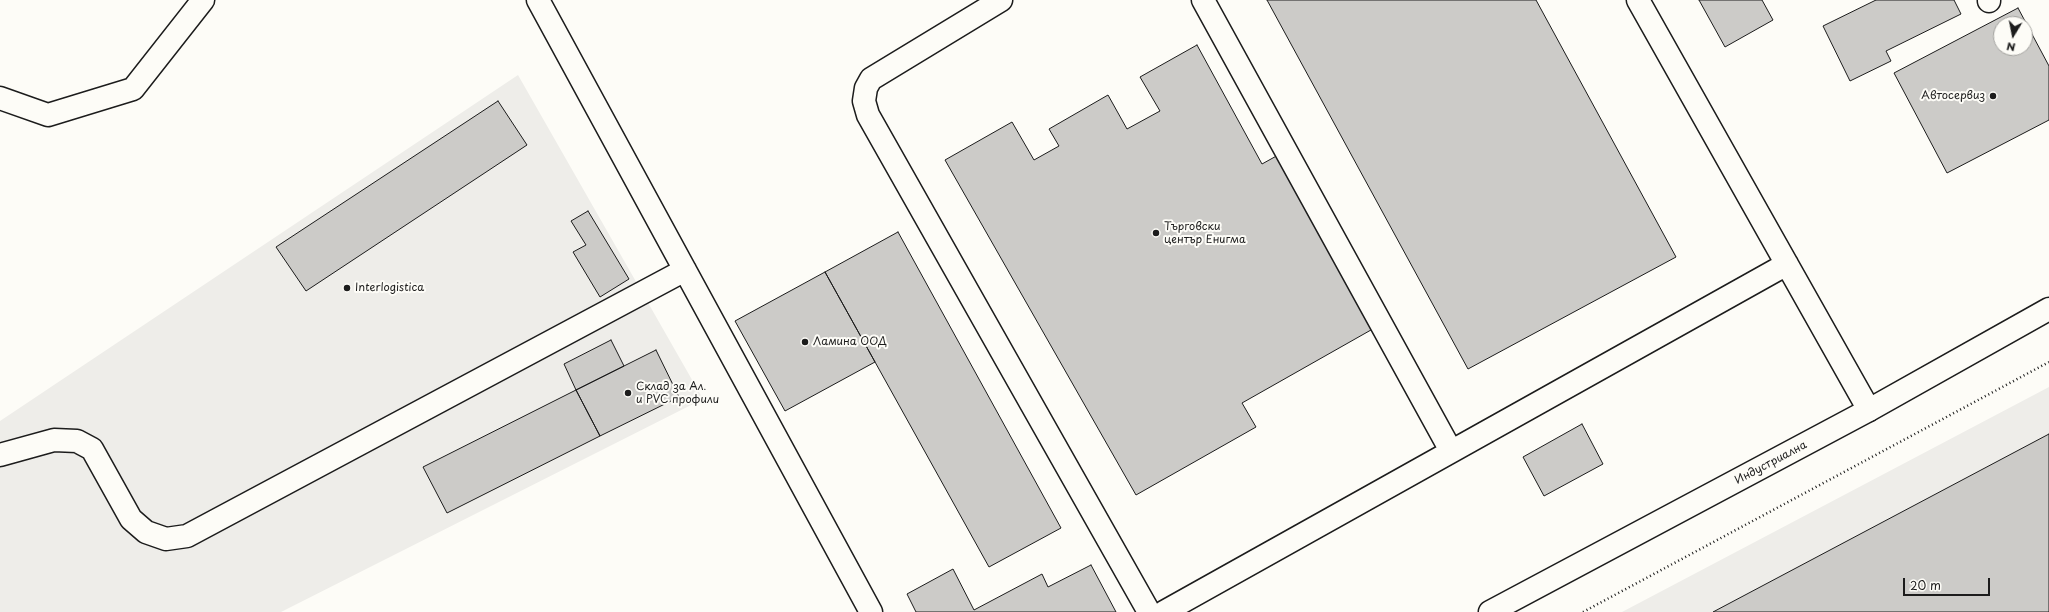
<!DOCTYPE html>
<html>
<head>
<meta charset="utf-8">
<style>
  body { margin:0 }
  #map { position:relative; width:2049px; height:612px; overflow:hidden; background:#fdfcf7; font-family:"Playpen Sans",sans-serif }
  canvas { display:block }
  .north { position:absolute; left:1993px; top:16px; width:40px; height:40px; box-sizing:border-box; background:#fdfcf7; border:1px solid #a3a29f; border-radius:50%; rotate:190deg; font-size:11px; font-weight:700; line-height:16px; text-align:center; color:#1c1c1c }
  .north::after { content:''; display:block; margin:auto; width:14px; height:18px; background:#1c1c1c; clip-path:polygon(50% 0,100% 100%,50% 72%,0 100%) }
  .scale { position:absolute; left:1903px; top:578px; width:87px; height:18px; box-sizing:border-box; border:2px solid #1c1c1c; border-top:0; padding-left:5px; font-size:12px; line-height:14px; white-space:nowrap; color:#1c1c1c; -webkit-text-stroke:3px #fdfcf7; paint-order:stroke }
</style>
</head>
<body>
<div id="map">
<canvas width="2049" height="612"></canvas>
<div class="north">N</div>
<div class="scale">20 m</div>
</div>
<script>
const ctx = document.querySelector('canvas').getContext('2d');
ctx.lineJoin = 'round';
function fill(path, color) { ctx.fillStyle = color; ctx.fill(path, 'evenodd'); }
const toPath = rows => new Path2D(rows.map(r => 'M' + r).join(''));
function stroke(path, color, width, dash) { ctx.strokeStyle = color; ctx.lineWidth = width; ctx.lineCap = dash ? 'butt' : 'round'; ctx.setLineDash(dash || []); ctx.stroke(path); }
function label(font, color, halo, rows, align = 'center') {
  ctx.font = font + ' "Playpen Sans",sans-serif'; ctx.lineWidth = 4; ctx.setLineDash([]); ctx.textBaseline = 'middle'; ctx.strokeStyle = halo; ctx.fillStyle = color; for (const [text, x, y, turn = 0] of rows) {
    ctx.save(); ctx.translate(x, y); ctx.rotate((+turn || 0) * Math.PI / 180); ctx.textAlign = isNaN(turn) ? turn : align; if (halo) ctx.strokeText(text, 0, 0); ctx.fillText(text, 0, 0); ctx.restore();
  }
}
fill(toPath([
  [518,75,703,399,281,612,0,612,0,421],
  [2049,387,2049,612,1622,612]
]), '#eeede9');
const building = toPath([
  [1267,0,1536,0,1676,257,1468,369,1267,0],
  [1699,0,1762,0,1773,20,1725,47,1699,0],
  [1876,0,1954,0,1961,14,1886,51,1891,61,1850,81,1823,26,1876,0],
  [2018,8,2049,66,2049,120,1947,173,1894,73,2018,8],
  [2001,24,2025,24,2025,48,2001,48,2001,24],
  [1197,45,1262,164,1280,154,1378,326,1242,403,1256,427,1136,495,945,160,1012,122,1034,160,1059,146,1049,129,1108,95,1127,129,1160,111,1140,77,1197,45],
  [498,101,527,145,306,291,276,247,498,101],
  [588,211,629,279,600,297,573,252,586,245,571,221,588,211],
  [898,232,1061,528,989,567,825,272,898,232],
  [825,272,875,362,785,411,735,321,825,272],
  [611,340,624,366,576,390,564,364,611,340],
  [656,350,679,397,600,436,576,390,656,350],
  [576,390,600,436,447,513,423,467,576,390],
  [1582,424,1603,464,1544,496,1523,457,1582,424],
  [2049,434,2049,612,1713,612,2049,434],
  [1091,565,1116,612,916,612,907,594,953,569,974,610,1042,574,1048,587,1091,565]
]);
fill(building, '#cccbc8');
stroke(building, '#1c1c1c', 1);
const minor = toPath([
  [538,0,871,612],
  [1001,0,871,79,866,88,864,101,868,115,1149,612],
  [1203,0,1451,451],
  [1638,0,1869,410],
  [1989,0,1989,1],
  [0,98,48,115,133,89,203,0],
  [0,455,54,440,77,441,92,449,131,519,146,532,166,539,187,536,685,270],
  [1164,612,1787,264]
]);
const major = toPath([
  [1490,612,1869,410,2049,309]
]);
stroke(minor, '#1c1c1c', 25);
stroke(major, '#1c1c1c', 25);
stroke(toPath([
  [1583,612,2049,362]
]), '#1c1c1c', 2.5, [1, 3]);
stroke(minor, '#fdfcf7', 22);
stroke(major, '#fdfcf7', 22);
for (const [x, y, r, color] of [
  [1993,96,4,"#1c1c1c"],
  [1156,233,4,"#1c1c1c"],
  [347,288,4,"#1c1c1c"],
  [805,342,4,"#1c1c1c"],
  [628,393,4,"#1c1c1c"]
]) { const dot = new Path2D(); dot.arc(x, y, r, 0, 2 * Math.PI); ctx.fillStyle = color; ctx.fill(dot); stroke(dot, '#fdfcf7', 1.5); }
label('11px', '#1c1c1c', '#fdfcf7', [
  ["Автосервиз",1985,96,"right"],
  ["Търговски",1164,227],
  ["център Енигма",1164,240],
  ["Interlogistica",355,288],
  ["Ламина ООД",813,342],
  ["Склад за Ал.",636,387],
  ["и PVC профили",636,400]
], 'left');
label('11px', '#1c1c1c', '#fdfcf7', [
  ["Индустриална",1771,463,-28]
]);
</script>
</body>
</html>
